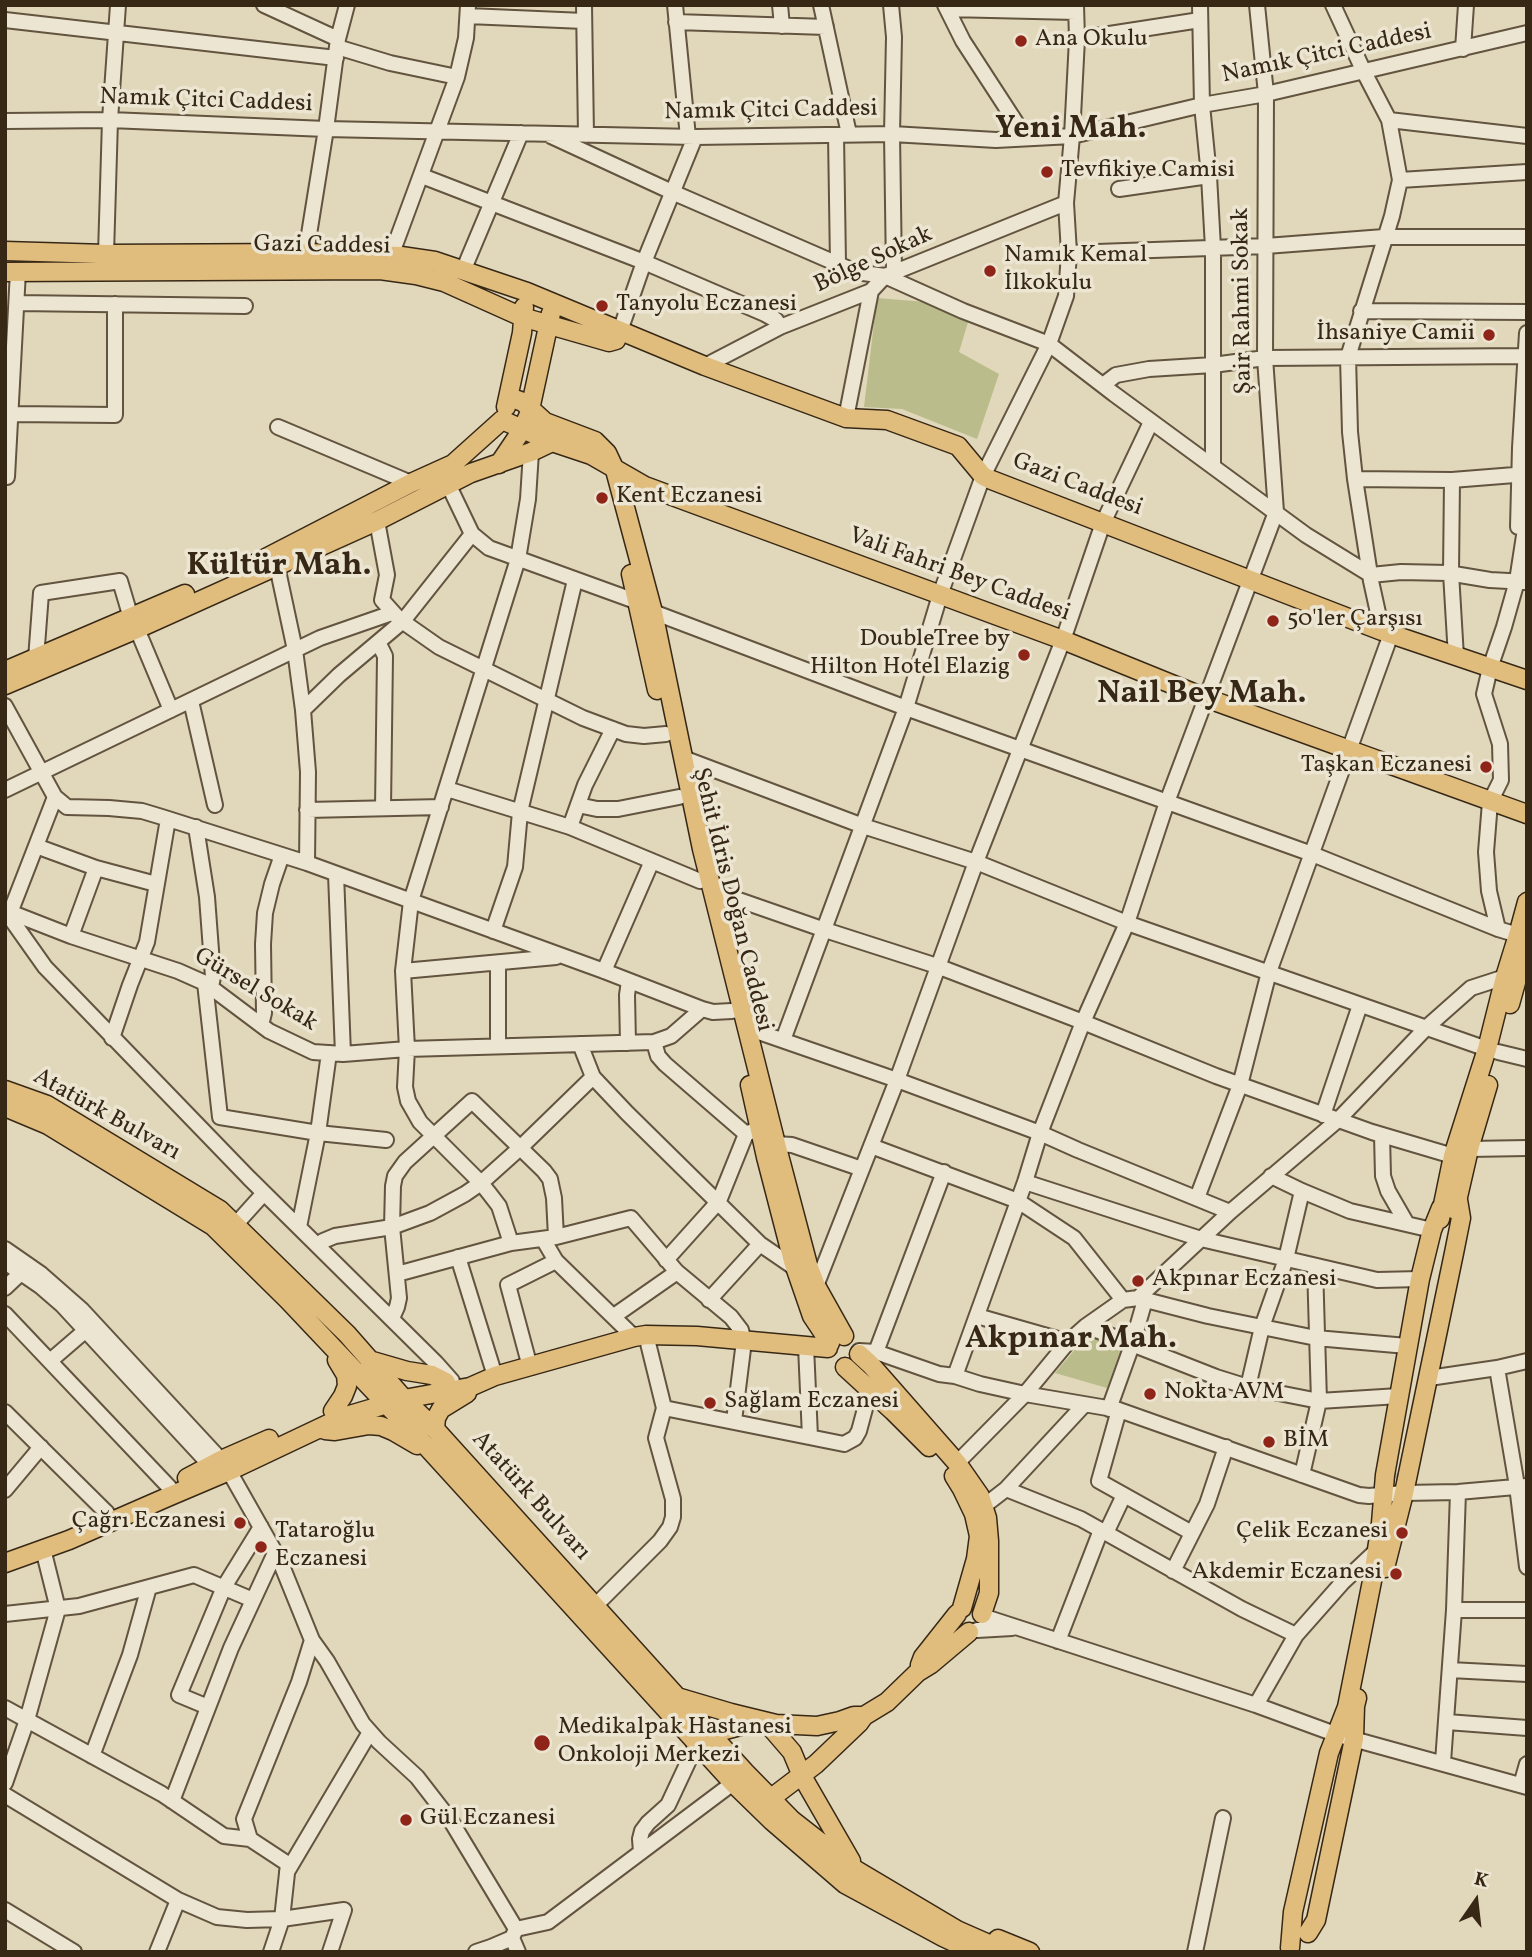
<!DOCTYPE html>
<html>
<head>
<meta charset="utf-8">
<style>
  body { margin:0 }
  #map { position:relative; width:1532px; height:1957px; overflow:hidden; background:#e1d7ba; font-family:Vollkorn,serif }
  canvas { display:block }
  .frame { position:absolute; inset:0; border:7px solid #372816; pointer-events:none }
  .north { position:absolute; left:1441px; top:1866px; width:70px; height:70px; -webkit-text-stroke:5px #ece5d2; paint-order:stroke; rotate:14deg; font-size:19px; font-weight:700; line-height:28px; text-align:center; color:#372816 }
  .north::after { content:''; display:block; margin:auto; width:24px; height:32px; background:#372816; clip-path:polygon(50% 0,100% 100%,50% 72%,0 100%) }
</style>
</head>
<body>
<div id="map">
<canvas width="1532" height="1957"></canvas>
<div class="frame"></div>
<div class="north">K</div>
</div>
<script>
const ctx = document.querySelector('canvas').getContext('2d');
ctx.lineJoin = 'round';
function fill(path, color) { ctx.fillStyle = color; ctx.fill(path, 'evenodd'); }
const toPath = rows => new Path2D(rows.map(r => 'M' + r).join(''));
function stroke(path, color, width, dash) { ctx.strokeStyle = color; ctx.lineWidth = width; ctx.lineCap = dash ? 'butt' : 'round'; ctx.setLineDash(dash || []); ctx.stroke(path); }
function label(font, color, halo, rows, align = 'center') {
  ctx.font = font + ' Vollkorn,serif'; ctx.lineWidth = 7; ctx.setLineDash([]); ctx.textBaseline = 'middle'; ctx.strokeStyle = halo; ctx.fillStyle = color; for (const [text, x, y, turn = 0] of rows) {
    ctx.save(); ctx.translate(x, y); ctx.rotate((+turn || 0) * Math.PI / 180); ctx.textAlign = isNaN(turn) ? turn : align; if (halo) ctx.strokeText(text, 0, 0); ctx.fillText(text, 0, 0); ctx.restore();
  }
}
fill(toPath([
  [877,298,926,302,969,319,959,352,999,374,977,439,902,409,864,407],
  [1089,1333,1122,1346,1107,1388,1055,1373]
]), '#babc8b');
stroke(toPath([
  [1389,1504,1395,1473]
]), '#bfb499', 18, [18, 9]);
const minor = toPath([
  [264,5,338,39],
  [584,5,586,135],
  [675,5,688,137],
  [780,5,782,26],
  [821,5,849,134],
  [891,5,894,37,892,134,894,273],
  [945,5,963,41,1026,138],
  [1200,5,1202,105,1209,176,1213,248,1213,467],
  [1333,5,1364,72,1389,120,1400,180,1392,216,1348,357,1350,432,1355,479,1371,581,1382,631],
  [948,9,1076,12],
  [468,16,584,21],
  [5,20,336,58],
  [676,22,826,27],
  [1077,39,1200,20],
  [337,47,390,63,457,77],
  [1463,49,1466,5],
  [1389,120,1527,136],
  [5,121,110,120,326,129,695,137,892,134,996,140,1072,136,1202,105,1266,94,1527,33],
  [836,135,838,264],
  [551,136,672,192,856,272,885,276,963,311,1049,344,1114,394,1306,535,1371,575,1401,572,1448,573,1490,580,1527,582],
  [422,176,644,262,765,314,776,320,780,327],
  [1400,180,1527,172],
  [1119,189,1209,176],
  [306,253,326,129,338,39,347,5],
  [1069,253,1266,246,1384,237,1527,237],
  [106,254,110,120,118,5],
  [391,256,457,77,466,38,468,5],
  [463,271,521,133],
  [17,303,245,306],
  [1361,311,1527,312],
  [620,331,644,262,695,137],
  [705,366,780,327,871,291,885,276,1066,203],
  [1103,385,1116,375,1149,369,1213,365,1265,358,1525,356],
  [11,414,115,415,115,304],
  [846,418,871,291],
  [278,427,411,483],
  [7,477,18,271],
  [1355,479,1452,480,1527,474],
  [1452,480,1451,573,1456,657],
  [448,484,472,534,489,548,638,602,653,612,906,708,1312,854,1498,929,1518,935],
  [377,521,387,575,382,600,399,619,439,647,583,718,626,734,644,736,666,734],
  [1518,527,1520,448,1527,333],
  [277,566,295,650,303,710,308,772,307,863],
  [137,629,171,710],
  [378,642,385,656,383,808],
  [36,659,41,593,120,581,131,618],
  [191,701,215,805],
  [5,706,55,797,67,807,109,808,142,811,162,817,307,863,604,971,702,1009,713,1012,732,1011],
  [303,710,339,675,403,621,472,534],
  [683,758,863,826,976,862,1127,923,1487,1049],
  [447,789,570,827,700,881],
  [5,790,320,638,392,613],
  [55,797,10,913,11,919,45,967,249,1178,436,1363,452,1381],
  [578,805,597,809,618,809,679,797],
  [307,810,441,807],
  [196,827,207,897,213,977,211,987],
  [570,827,585,785,613,729],
  [36,846,96,868,156,884],
  [336,874,343,1054],
  [713,891,825,930,937,966,1083,1022,1216,1076,1372,1132,1453,1156],
  [7,911,71,936,178,971,205,983,269,1031,313,1052,343,1054,407,1049,654,1042,671,1036,702,1009],
  [1498,929,1489,891,1486,852,1490,802,1501,780,1500,744,1484,694,1490,668,1504,627,1517,581,1527,516],
  [493,931,515,867,520,812,575,580],
  [71,936,96,868],
  [498,963,498,1046],
  [403,971,556,957],
  [604,971,652,861],
  [205,983,220,1117,318,1133,386,1140],
  [261,1025,264,1013,263,944,265,913,272,884,282,855],
  [747,1028,897,1080,1040,1133,1078,1150,1230,1212],
  [112,1038,130,985,147,942,168,819],
  [783,1040,906,708,940,595,983,476,1049,344,1066,296,1069,253,1066,203,1072,136,1077,39,1076,5],
  [654,1042,658,1056,665,1064,746,1134],
  [628,1043,627,995,629,981],
  [580,1044,593,1077,627,1113,760,1244,795,1268],
  [1498,1052,1527,1059],
  [1323,1115,1360,1005],
  [1382,1135,1383,1176,1388,1191,1407,1224],
  [776,1144,792,1145,862,1169],
  [871,1146,1018,1201,1074,1238,1123,1300],
  [1469,1149,1527,1148],
  [1271,1176,1302,1191,1350,1211,1432,1230],
  [1025,1182,1201,1239,1377,1280,1420,1279],
  [1197,1198,1240,1085,1269,972,1391,634],
  [236,1224,264,1193],
  [299,1227,318,1133,329,1053],
  [543,1239,556,1261,634,1337],
  [511,1243,499,1206,489,1193,481,1183,420,1122,408,1101,405,1087,407,1049,403,971,411,901,518,559,528,499,531,452],
  [317,1245,323,1241,335,1236,392,1227,430,1213,465,1194,481,1183,520,1148,593,1077],
  [5,1249,41,1274,82,1310,221,1460],
  [458,1257,495,1376],
  [666,1260,719,1201,746,1134,759,1128],
  [5,1262,40,1286,62,1305,210,1465],
  [397,1274,511,1243,556,1237,631,1218,677,1272,731,1317,741,1330,744,1341,734,1421],
  [816,1286,897,1080,976,862,1063,640,1103,523,1151,422],
  [5,1288,22,1272],
  [1138,1298,1208,1316,1316,1338,1407,1346],
  [709,1300,760,1244],
  [5,1314,170,1488],
  [614,1316,677,1272],
  [977,1316,1068,1342],
  [392,1318,397,1307,399,1298,392,1227,393,1186,395,1176,405,1162,472,1101,544,1171,550,1179,554,1198,556,1237],
  [1086,1326,1216,1377,1248,1387,1319,1401,1399,1396],
  [646,1335,664,1408,844,1444,855,1438,859,1431,870,1390],
  [806,1346,810,1437],
  [859,1351,876,1352,939,1374,955,1376,980,1384,1025,1394,1119,1410,1359,1495,1369,1496,1404,1493,1458,1492,1527,1486],
  [876,1352,944,1172],
  [50,1361,86,1330],
  [530,1367,508,1285,556,1261],
  [1497,1368,1517,1486,1527,1567],
  [955,1376,1025,1182,1040,1133,1083,1022,1127,923,1167,802,1276,512,1265,358,1266,94,1257,5],
  [1429,1378,1497,1368,1527,1361],
  [1248,1387,1262,1327,1286,1259,1302,1191],
  [1109,1409,1132,1345,1145,1300],
  [1119,1410,1099,1481,1192,1533],
  [5,1412,107,1513],
  [957,1463,1025,1394,1068,1342,1086,1326,1123,1300,1138,1298,1230,1212,1338,1120,1427,1027,1471,988,1505,977],
  [229,1471,280,1561,312,1640,327,1661,363,1724,379,1742,417,1777,451,1821,516,1929],
  [1302,1475,1319,1401,1315,1266],
  [1006,1489,1081,1519,1242,1609,1296,1635,1342,1583,1377,1550],
  [5,1490,41,1447],
  [984,1506,1006,1489,1084,1405],
  [1106,1533,1124,1495],
  [1173,1571,1207,1504,1226,1447],
  [595,1606,660,1541,670,1527,673,1517,673,1499,656,1438,664,1408],
  [1454,1610,1527,1610],
  [5,1614,79,1606,194,1575,253,1600],
  [982,1616,1256,1705,1335,1734,1527,1787],
  [977,1630,1012,1628],
  [1058,1641,1101,1530],
  [1450,1670,1527,1674],
  [1256,1705,1296,1635],
  [208,1707,179,1695,224,1587,261,1527],
  [5,1708,162,1794,224,1836,250,1839],
  [1447,1722,1527,1728],
  [92,1756,130,1655,149,1587],
  [1443,1762,1454,1610,1458,1492],
  [5,1783,27,1720,58,1609,43,1549],
  [1521,1785,1527,1764],
  [5,1795,178,1900,217,1917,247,1920,282,1919,344,1910,330,1952],
  [172,1801,231,1648,275,1553],
  [641,1852,640,1839,642,1831,648,1823,668,1805,697,1743],
  [287,1872,370,1732],
  [5,1910,74,1952],
  [512,1938,518,1952],
  [157,1952,178,1900],
  [271,1952,282,1919,288,1864,250,1839,244,1819,299,1682,312,1640],
  [476,1952,491,1947,512,1938,516,1929,548,1922,733,1783],
  [1195,1952,1223,1818]
]);
const major = toPath([
  [5,251,106,254,306,253,401,256,435,261,527,292,705,366,846,418,887,420,958,446,983,476,989,479,1382,631,1527,680],
  [5,272,380,270,416,275,444,282,522,317,609,342,616,340,620,331],
  [509,397,523,402,545,422,595,441,607,453,615,470,653,612,702,849,776,1144,808,1265,816,1286,844,1336],
  [506,407,522,333,524,307],
  [502,420,552,442,591,455,645,486,1063,640,1206,698,1527,814],
  [499,464,522,430,529,414,551,313],
  [256,563,411,483,453,464,502,420],
  [631,574,657,690],
  [5,671,185,594],
  [5,685,137,629,377,521,471,473,531,452,552,442],
  [1510,1004,1525,950],
  [750,1085,766,1157,793,1261,812,1316,830,1343],
  [5,1090,47,1105,220,1210,347,1334,404,1399,435,1429,745,1772,792,1820,856,1870,957,1930,1007,1952],
  [5,1107,48,1125,213,1226,288,1300,427,1447,733,1783,772,1821,845,1884,943,1937,975,1952],
  [1455,1210,1469,1149,1488,1085],
  [1440,1219,1453,1156,1487,1049,1505,977,1518,935,1527,902],
  [859,1354,871,1365,957,1463,980,1496,987,1518,989,1541,989,1593,982,1614],
  [369,1360,407,1371,432,1375,446,1382],
  [845,1367,893,1411,929,1447],
  [333,1411,343,1396,347,1386,346,1375,337,1360],
  [435,1429,436,1418,441,1409,467,1393],
  [325,1430,335,1431,369,1425,381,1426,393,1431,417,1445],
  [954,1476,962,1489,974,1514,979,1536,976,1559,962,1608],
  [187,1478,221,1460,269,1439],
  [5,1563,69,1540,170,1496,229,1471,343,1417,404,1399,470,1387,495,1376,634,1337,646,1335,697,1336,828,1348],
  [1385,1568,1404,1493,1454,1253,1461,1218,1458,1200],
  [920,1665,923,1657,957,1614],
  [677,1697,731,1713,776,1724,817,1726,840,1721,854,1716,864,1716,887,1702,918,1672,931,1664,969,1632],
  [767,1723,792,1752,802,1776,851,1861],
  [710,1734,755,1722],
  [770,1799,816,1764,859,1723,864,1716],
  [1308,1933,1316,1920,1354,1739,1355,1706,1357,1698],
  [998,1939,1030,1952],
  [1290,1948,1293,1912,1329,1753,1347,1707,1373,1576,1381,1523,1385,1475,1420,1279,1432,1230,1441,1208]
]);
stroke(minor, '#62543f', 18);
stroke(major, '#372816', 21);
stroke(minor, '#ece5d2', 14);
stroke(major, '#e0bc7d', 18);
for (const [x, y, r, color] of [
  [1021,41,7,"#8f2418"],
  [1047,172,7,"#8f2418"],
  [990,271,7,"#8f2418"],
  [602,306,7,"#8f2418"],
  [1489,335,7,"#8f2418"],
  [602,498,7,"#8f2418"],
  [1273,621,7,"#8f2418"],
  [1024,655,7,"#8f2418"],
  [1486,767,7,"#8f2418"],
  [1138,1281,7,"#8f2418"],
  [1150,1394,7,"#8f2418"],
  [710,1403,7,"#8f2418"],
  [1269,1442,7,"#8f2418"],
  [240,1523,7,"#8f2418"],
  [1402,1533,7,"#8f2418"],
  [261,1547,7,"#8f2418"],
  [1396,1574,7,"#8f2418"],
  [542,1743,9,"#8f2418"],
  [406,1820,7,"#8f2418"]
]) { const dot = new Path2D(); dot.arc(x, y, r, 0, 2 * Math.PI); ctx.fillStyle = color; ctx.fill(dot); stroke(dot, '#ece5d2', 2.5); }
label('24px', '#372816', '#ece5d2', [
  ["Ana Okulu",1035,41],
  ["Tevfikiye Camisi",1061,172],
  ["Namık Kemal",1004,257],
  ["İlkokulu",1004,285],
  ["Tanyolu Eczanesi",616,306],
  ["İhsaniye Camii",1475,335,"right"],
  ["Kent Eczanesi",616,498],
  ["50'ler Çarşısı",1287,621],
  ["DoubleTree by",1010,641,"right"],
  ["Hilton Hotel Elazig",1010,669,"right"],
  ["Taşkan Eczanesi",1472,767,"right"],
  ["Akpınar Eczanesi",1152,1281],
  ["Nokta AVM",1164,1394],
  ["Sağlam Eczanesi",724,1403],
  ["BİM",1283,1442],
  ["Çağrı Eczanesi",226,1523,"right"],
  ["Tataroğlu",275,1533],
  ["Eczanesi",275,1561],
  ["Çelik Eczanesi",1388,1533,"right"],
  ["Akdemir Eczanesi",1382,1574,"right"],
  ["Medikalpak Hastanesi",558,1729],
  ["Onkoloji Merkezi",558,1757],
  ["Gül Eczanesi",420,1820]
], 'left');
label('24px', '#372816', '#ece5d2', [
  ["Namık Çitci Caddesi",1327,55,-12],
  ["Namık Çitci Caddesi",206,102,2],
  ["Namık Çitci Caddesi",771,112,-1],
  ["Gazi Caddesi",322,247,1],
  ["Bölge Sokak",874,261,-25],
  ["Şair Rahmi Sokak",1244,301,-91],
  ["Gazi Caddesi",1077,486,21],
  ["Vali Fahri Bey Caddesi",959,576,20],
  ["Şehit İdris Doğan Caddesi",731,900,76],
  ["Gürsel Sokak",255,991,31],
  ["Atatürk Bulvarı",106,1116,29],
  ["Atatürk Bulvarı",530,1497,48]
]);
label('bold 32px', '#372816', '#ece5d2', [
  ["Yeni Mah.",1071,131],
  ["Kültür Mah.",279,568],
  ["Nail Bey Mah.",1202,696],
  ["Akpınar Mah.",1071,1341]
]);
</script>
</body>
</html>
